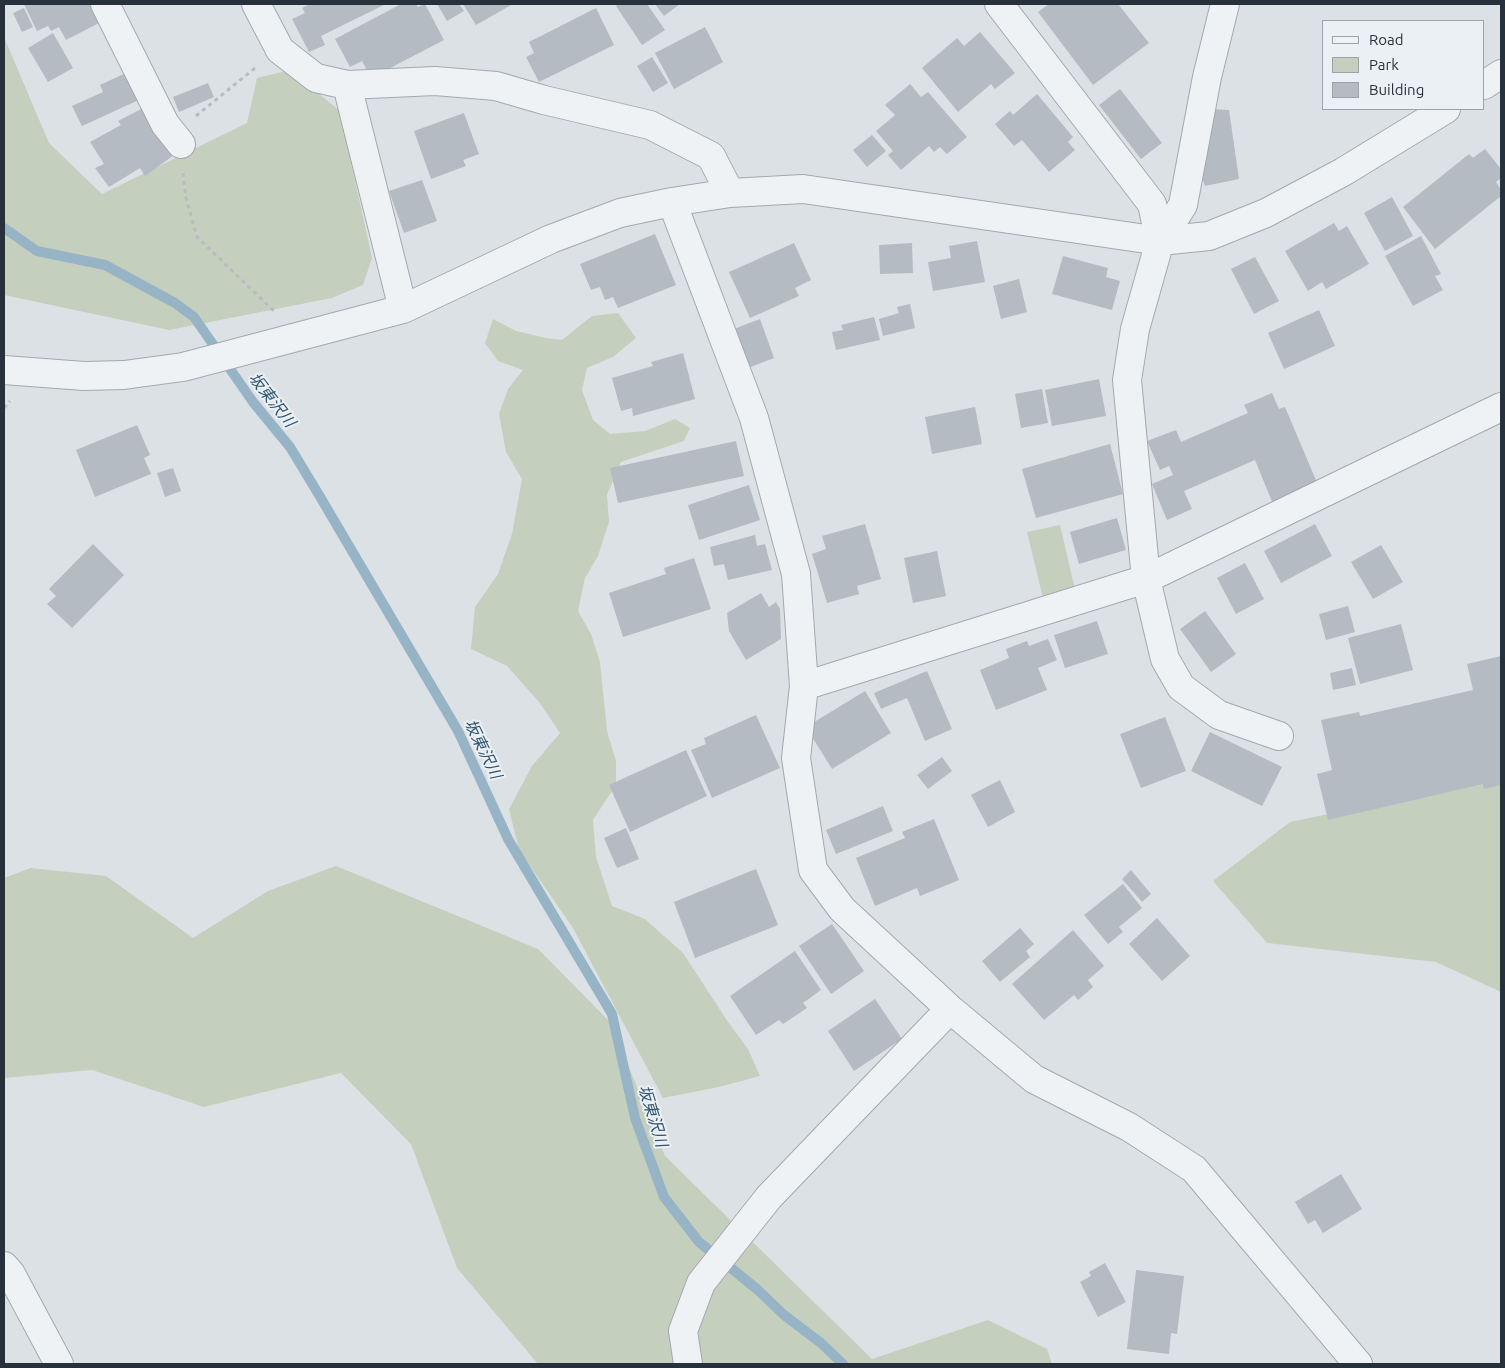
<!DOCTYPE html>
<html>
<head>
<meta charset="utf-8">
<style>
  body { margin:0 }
  #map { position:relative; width:1505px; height:1368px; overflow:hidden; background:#dce1e6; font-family:Ubuntu,sans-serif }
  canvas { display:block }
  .frame { position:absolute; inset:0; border:5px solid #26313c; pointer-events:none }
  .legend { position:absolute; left:1322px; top:20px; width:162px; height:90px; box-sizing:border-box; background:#ebf0f4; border:1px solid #9ca4aa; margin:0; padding:6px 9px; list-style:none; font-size:15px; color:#26313c }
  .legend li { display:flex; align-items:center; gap:10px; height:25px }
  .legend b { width:25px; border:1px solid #9ca4aa }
</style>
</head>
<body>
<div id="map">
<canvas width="1505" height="1368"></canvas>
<div class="frame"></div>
<ul class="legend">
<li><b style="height:6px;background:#eff2f5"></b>Road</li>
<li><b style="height:14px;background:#c4d0bd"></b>Park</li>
<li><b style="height:14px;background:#b4bbc3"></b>Building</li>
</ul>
</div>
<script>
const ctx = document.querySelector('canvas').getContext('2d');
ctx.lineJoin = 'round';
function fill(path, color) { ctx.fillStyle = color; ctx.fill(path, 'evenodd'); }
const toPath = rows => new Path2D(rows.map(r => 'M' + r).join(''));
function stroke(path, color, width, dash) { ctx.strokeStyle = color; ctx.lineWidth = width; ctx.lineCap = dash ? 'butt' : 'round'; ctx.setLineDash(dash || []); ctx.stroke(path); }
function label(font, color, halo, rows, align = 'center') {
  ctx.font = font + ' Ubuntu,"Noto Sans JP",sans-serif'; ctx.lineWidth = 4; ctx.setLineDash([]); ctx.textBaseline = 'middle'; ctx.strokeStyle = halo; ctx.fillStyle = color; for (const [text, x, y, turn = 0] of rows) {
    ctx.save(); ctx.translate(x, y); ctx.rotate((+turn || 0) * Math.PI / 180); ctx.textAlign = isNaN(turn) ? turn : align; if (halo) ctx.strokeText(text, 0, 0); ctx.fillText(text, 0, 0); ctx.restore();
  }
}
fill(toPath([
  [4,37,49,143,102,194,247,123,257,78,290,70,340,111,372,258,363,285,332,298,169,330,4,295],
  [618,313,636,338,613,357,587,368,582,390,593,420,610,434,645,431,675,419,690,428,684,441,621,462,607,495,609,522,598,556,585,578,578,611,591,634,600,662,607,731,616,761,616,785,593,820,596,857,612,906,645,919,683,953,728,1022,748,1049,760,1076,719,1087,663,1098,573,928,519,850,509,809,532,766,560,733,539,702,507,666,471,649,475,607,498,574,512,534,522,479,506,452,499,414,508,389,523,370,498,361,485,343,493,319,516,331,546,338,562,340,592,316],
  [1060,525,1076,594,1044,602,1027,532],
  [1501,778,1501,992,1436,962,1267,943,1213,881,1290,822],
  [336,866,538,949,611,1023,665,1156,872,1359,988,1320,1047,1349,1052,1364,538,1364,457,1268,411,1144,341,1073,204,1107,92,1070,4,1078,4,878,31,868,106,876,193,938,268,891]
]), '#c4d0bd');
stroke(toPath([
  [4,228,37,251,105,265,175,303,194,317,253,402,290,447,319,495,458,731,508,839,612,1014,635,1118,664,1197,699,1242,758,1290,784,1315,821,1343,843,1364]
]), '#97b4c6', 10);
fill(toPath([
  [24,4,96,4,105,20,66,40,59,27,51,31,48,26,37,31],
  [310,4,386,4,321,36,325,45,309,52,292,19,305,13,302,8],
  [401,4,416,4,418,7,425,4,444,40,371,78,362,61,350,67,335,39],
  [437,4,459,4,464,11,447,21],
  [463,4,513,4,476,25],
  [619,4,647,4,665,30,642,45,616,6],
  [655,4,680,4,664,16],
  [1049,4,1118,4,1149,43,1093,85,1038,12],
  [24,8,33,27,22,32,13,13],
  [596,8,614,45,539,82,526,57,534,53,529,42],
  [705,27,723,62,674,89,655,53],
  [980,32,1015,73,995,89,991,84,958,112,922,68,957,38,964,46],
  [53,33,73,68,48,82,28,48],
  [652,57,668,83,653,92,637,66],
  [128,72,141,99,82,126,72,106,103,92,100,85],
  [208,83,214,97,179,112,173,97],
  [910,84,921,97,928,92,967,137,947,154,940,147,934,152,929,146,901,170,888,155,893,151,876,131,895,115,885,105],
  [1120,89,1162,143,1141,159,1099,105],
  [1037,94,1073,137,1068,142,1075,150,1049,172,1022,140,1014,146,995,124,1010,111,1013,115],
  [147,106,174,155,145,176,140,168,109,187,95,168,104,164,90,142,121,125,118,121],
  [1212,109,1229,110,1239,179,1205,186,1202,178],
  [464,113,479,154,463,160,466,166,431,179,414,131],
  [872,135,886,151,867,167,853,150],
  [1485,149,1501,169,1501,178,1496,182,1501,190,1501,196,1435,249,1403,207,1469,154,1473,158],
  [422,180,437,221,404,233,389,191],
  [1392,197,1413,236,1385,251,1364,213],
  [1334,223,1339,231,1347,226,1369,264,1326,289,1322,282,1308,291,1285,251],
  [655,234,676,285,618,308,613,297,605,300,600,287,591,290,580,264],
  [1421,236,1441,274,1435,276,1443,290,1413,306,1385,256],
  [977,241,985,282,933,291,928,262,951,258,949,246],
  [794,243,811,280,795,288,799,296,750,318,729,272],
  [912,243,913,273,880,274,879,245],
  [1063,256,1108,268,1106,277,1120,281,1112,310,1052,294],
  [1255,257,1279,301,1254,314,1231,269],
  [1019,279,1027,312,1001,319,993,286],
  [910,304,915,328,883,336,879,319,899,313,897,307],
  [1319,310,1335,346,1284,369,1268,333],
  [874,317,880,340,836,350,832,332,843,330,841,325],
  [760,319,774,358,748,368,734,329],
  [683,353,695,399,633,416,632,408,621,411,612,378,653,366,651,362],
  [1099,379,1106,416,1052,426,1045,390],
  [1042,389,1048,423,1021,428,1015,394],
  [1272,393,1279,409,1285,407,1318,485,1273,504,1255,460,1184,491,1192,509,1167,520,1152,484,1173,475,1169,466,1160,470,1147,441,1176,430,1181,442,1248,413,1244,405],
  [975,407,982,444,932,454,925,417],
  [137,425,150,455,144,458,151,474,95,497,76,450],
  [736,441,744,476,618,503,610,468],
  [1110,444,1123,494,1036,518,1022,469],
  [173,468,181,491,165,497,157,473],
  [749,485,760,520,699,540,688,505],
  [1117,518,1126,550,1079,564,1070,532],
  [865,524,881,579,857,586,859,594,827,603,812,554,826,549,822,536],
  [1315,524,1332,556,1281,583,1264,551],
  [755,535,757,546,765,544,772,570,728,580,724,564,714,566,710,547],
  [93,544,124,575,72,628,47,604,56,596,49,589],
  [1381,545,1403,582,1373,599,1351,562],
  [937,551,946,596,913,603,904,558],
  [694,558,711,609,623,637,609,593,666,574,664,568],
  [1245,563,1264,599,1236,614,1217,578],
  [761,593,769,607,776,602,780,609,781,639,746,660,729,631,727,613],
  [1348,606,1355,632,1326,640,1319,614],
  [1205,611,1236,654,1211,672,1180,629],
  [1097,621,1108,654,1065,668,1054,635],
  [1401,624,1413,670,1360,684,1348,638],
  [1048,639,1057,660,1038,668,1047,690,996,710,980,670,1009,658,1006,649,1027,641,1029,646],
  [1501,656,1501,785,1484,789,1483,784,1328,820,1317,774,1332,770,1321,720,1359,712,1360,716,1473,690,1467,664],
  [1352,668,1356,685,1333,690,1330,673],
  [927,671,952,729,925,741,907,698,881,709,874,693],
  [865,691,891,733,832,769,806,727],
  [756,715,780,768,712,798,691,750,706,744,704,738],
  [1165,717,1186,771,1141,788,1120,734],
  [1210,732,1282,767,1262,806,1191,771],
  [686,750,707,796,630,832,609,785],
  [942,757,952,771,928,789,917,775],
  [1000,780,1015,812,988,827,971,795],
  [883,806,893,831,836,854,826,830],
  [934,819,959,880,920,896,917,888,875,906,856,858,905,838,902,832],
  [626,828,639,859,617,868,604,838],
  [756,869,778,925,695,958,674,902],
  [1131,870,1151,894,1142,902,1122,879],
  [1123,884,1142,908,1119,927,1123,932,1108,944,1084,915],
  [1157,918,1190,956,1162,981,1129,944],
  [832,924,864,971,831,994,799,946],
  [1020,928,1034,944,1026,951,1030,957,1000,982,982,961],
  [1073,930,1104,966,1088,980,1093,987,1078,1000,1074,995,1044,1020,1012,984],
  [795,951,821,990,803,1003,807,1008,783,1024,779,1020,756,1035,730,996],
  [875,999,902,1039,854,1071,828,1031],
  [1341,1174,1362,1209,1323,1233,1315,1220,1308,1224,1295,1202],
  [1105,1263,1126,1302,1098,1317,1080,1282,1091,1276,1089,1272],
  [1136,1270,1184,1276,1177,1334,1171,1333,1169,1354,1127,1349]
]), '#b4bbc3');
const minor = toPath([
  [105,4,165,124,181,144],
  [256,4,280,50,316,78,347,85,403,309],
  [999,4,1152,204,1160,241],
  [1225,4,1207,77,1183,205,1160,241,1135,329,1127,380,1146,579,1165,659,1181,687,1219,715,1279,736],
  [347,85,435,81,496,86,544,100,650,125,711,156,730,193],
  [1484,85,1501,74],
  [672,202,754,418,796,574,804,686,796,758,813,870,842,909,950,1009,1034,1079,1129,1127,1194,1169,1358,1364],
  [4,370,84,376,124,375,183,367,403,309,551,239,620,213,672,202,730,193,803,189,1160,241,1209,236,1266,213,1343,172,1446,109],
  [804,686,1146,579,1501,407],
  [4,1266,11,1274,59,1364],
  [688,1364,683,1331,701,1283,769,1197,950,1009]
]);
stroke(minor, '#a2a9b0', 30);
stroke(toPath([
  [196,116,255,68],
  [183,173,186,198,197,237,275,312],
  [4,408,10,401]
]), '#b7bcc1', 3, [4, 4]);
stroke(minor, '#eff2f5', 28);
label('italic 16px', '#31556f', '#ebf0f4', [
  ["坂東沢川",272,400,52],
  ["坂東沢川",483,749,64],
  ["坂東沢川",653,1116,73]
]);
</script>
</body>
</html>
